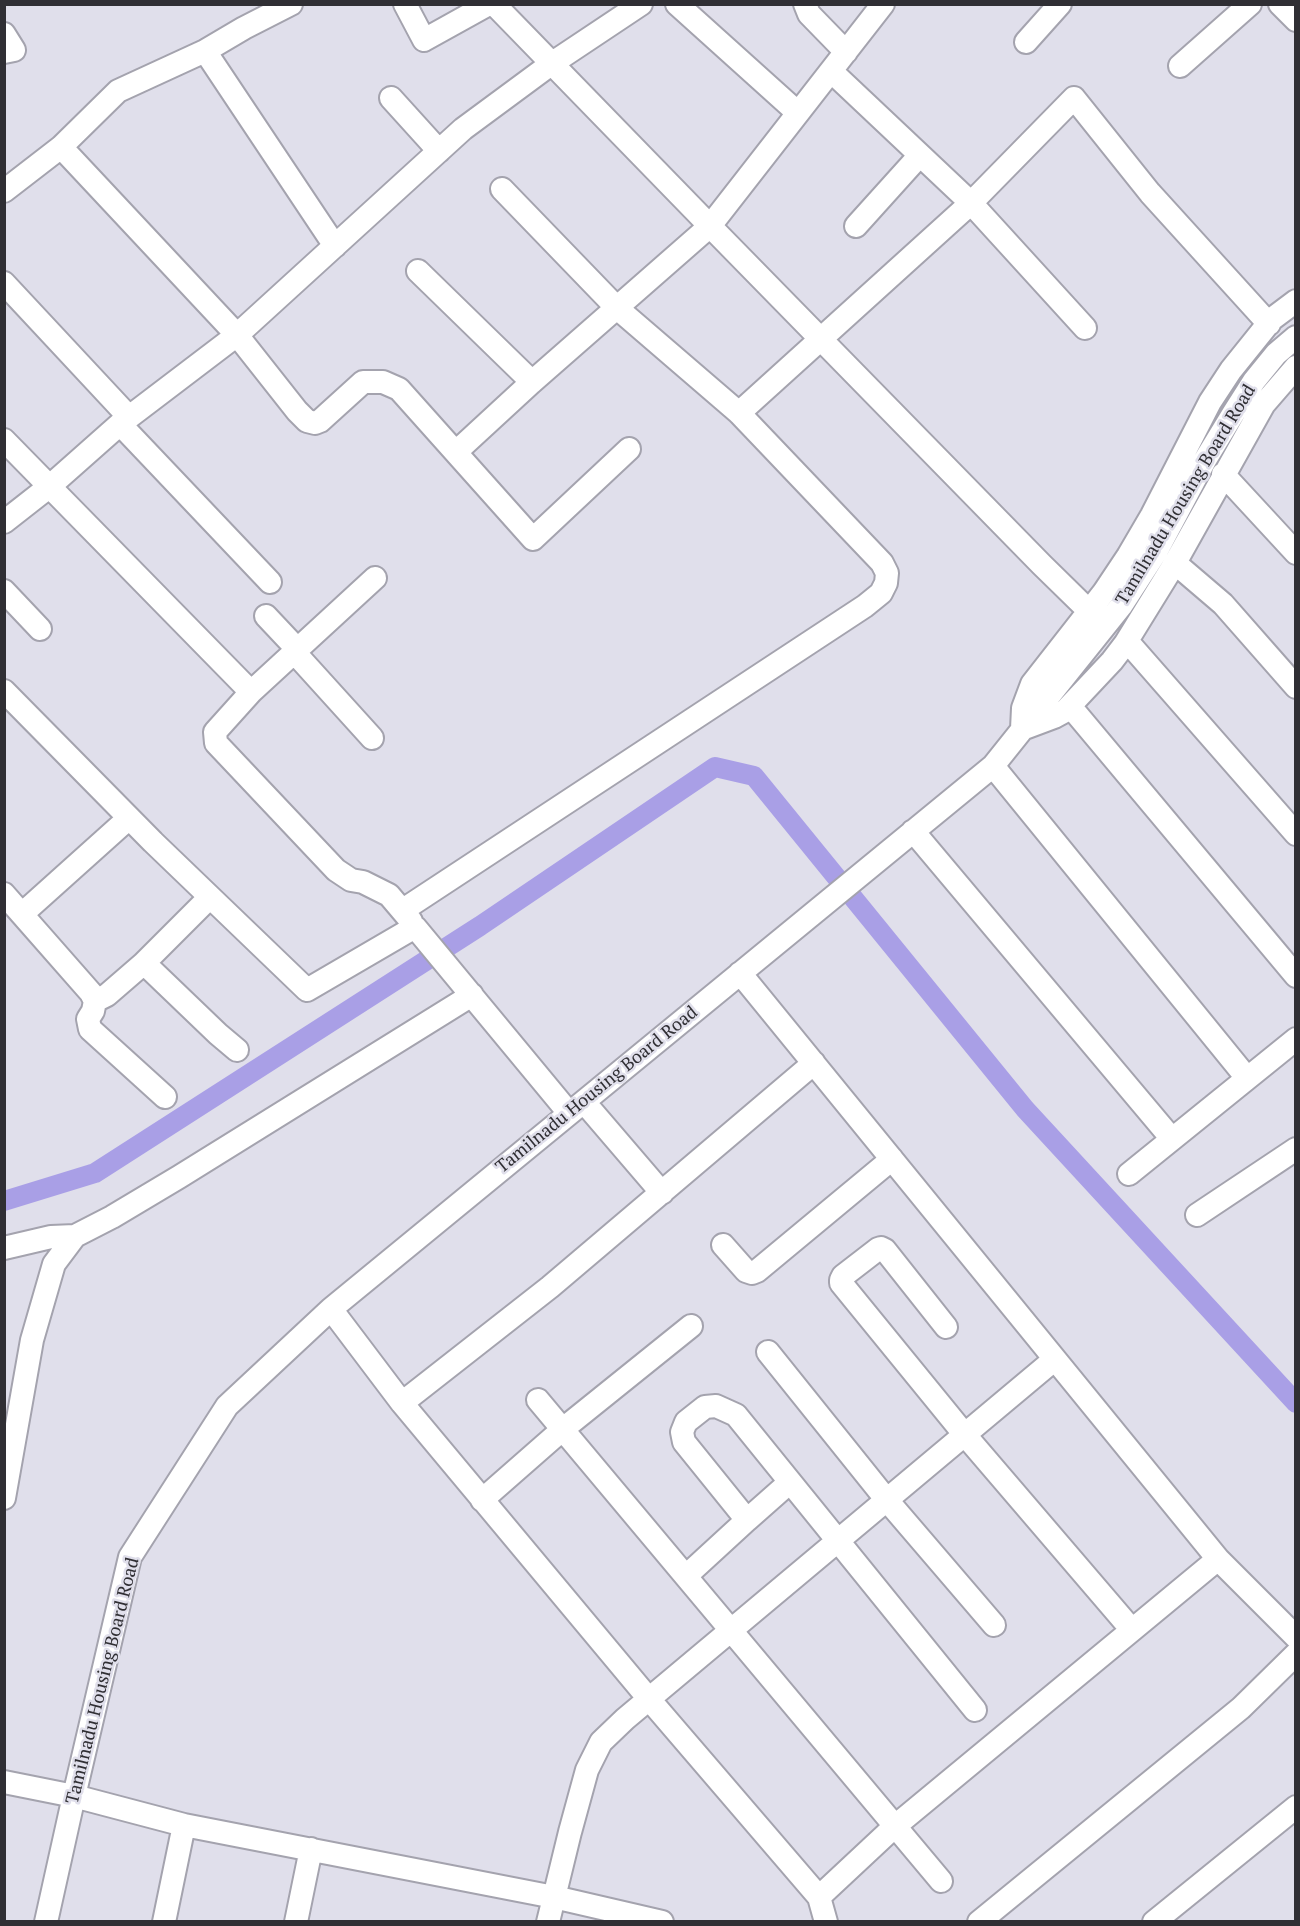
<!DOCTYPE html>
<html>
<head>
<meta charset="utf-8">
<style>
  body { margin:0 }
  #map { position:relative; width:1300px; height:1926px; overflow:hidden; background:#e0dfeb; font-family:"PT Serif",serif }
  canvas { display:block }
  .frame { position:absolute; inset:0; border:6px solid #302f34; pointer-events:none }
</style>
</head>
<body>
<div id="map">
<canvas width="1300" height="1926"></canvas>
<div class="frame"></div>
</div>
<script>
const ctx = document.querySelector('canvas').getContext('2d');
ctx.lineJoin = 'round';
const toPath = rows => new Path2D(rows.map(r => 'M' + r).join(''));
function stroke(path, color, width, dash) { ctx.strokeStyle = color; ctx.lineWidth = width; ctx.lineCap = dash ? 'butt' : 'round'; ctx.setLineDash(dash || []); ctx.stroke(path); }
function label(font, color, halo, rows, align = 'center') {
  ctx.font = font + ' "PT Serif",serif'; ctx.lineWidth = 5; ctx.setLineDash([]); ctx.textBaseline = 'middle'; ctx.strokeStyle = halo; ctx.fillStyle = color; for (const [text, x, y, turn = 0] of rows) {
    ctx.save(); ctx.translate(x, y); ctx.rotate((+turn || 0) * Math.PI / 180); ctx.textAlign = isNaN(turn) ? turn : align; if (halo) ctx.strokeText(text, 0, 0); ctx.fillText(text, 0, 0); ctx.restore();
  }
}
stroke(toPath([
  [4,1201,95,1173,480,926,715,767,754,776,1025,1109,1296,1403]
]), '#a99fe6', 20);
const minor = toPath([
  [405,4,424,40,489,4],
  [677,4,798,113],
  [805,4,809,14,846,52],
  [883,4,710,226,1042,565,1089,611],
  [1280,4,1296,20],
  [4,34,14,50,4,52],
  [1026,42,1060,4],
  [205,51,335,246],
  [1180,66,1250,4],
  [831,71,971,203,1085,328],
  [391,98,439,151],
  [61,147,237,335,297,411,307,421,315,423,320,421,363,382,383,382,399,389,533,539,629,449],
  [4,191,61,147,118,91,205,51,244,28,291,4],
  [856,226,920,155],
  [418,271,532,382],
  [4,283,129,417],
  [1296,301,1272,319,1231,370,1210,402,1152,515,1128,556,1104,592,1032,684,1023,708,1022,729,1054,717,1065,711,1112,661,1125,644,1175,563,1264,404,1296,367],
  [739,413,971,203,1074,98,1150,193,1269,324],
  [120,424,270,582],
  [4,440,251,692],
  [456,452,532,382,710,226,494,4],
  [1223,474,1296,553],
  [4,522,50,486,120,424,237,335,463,129,551,64,641,4],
  [1175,563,1223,604,1296,687],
  [375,578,251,692,215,732,216,743,336,870,351,880,363,882,389,895,411,921],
  [4,591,40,629],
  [266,616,298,650],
  [1127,641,1296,834],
  [295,653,372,738],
  [4,691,153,842,307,990,415,927,569,1113],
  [1070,706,1296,976],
  [993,766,1247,1078],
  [913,831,1172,1139],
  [4,894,91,993,95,1001,93,1011,88,1019,90,1029,165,1097],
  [403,910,865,606,881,593,886,583,887,573,882,563,739,413,617,308,502,189],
  [22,914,129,818],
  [144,963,210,897],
  [740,973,1218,1559,1296,1637],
  [95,1001,107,995,144,963,218,1034,237,1050],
  [584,1102,662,1193],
  [1129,1174,1296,1039],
  [1197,1215,1296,1149],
  [723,1245,746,1271,752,1273,757,1271,892,1159],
  [4,1248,51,1237,75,1236],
  [331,1309,402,1403,649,1699,819,1897,826,1922],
  [946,1327,885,1250,881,1248,878,1249,843,1276,841,1280,841,1283,965,1435,1132,1630],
  [768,1352,886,1499,994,1625],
  [538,1400,941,1881],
  [402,1403,550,1287,814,1063],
  [4,1498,32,1340,54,1264,75,1236,112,1217,179,1177,472,995],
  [482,1500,563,1429,691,1326],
  [747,1520,790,1482],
  [686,1576,747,1520,684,1442,682,1432,686,1422,705,1407,716,1406,736,1415,975,1710],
  [4,1782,74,1796,184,1825,554,1897,662,1922],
  [819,1897,894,1827,1218,1559],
  [46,1922,74,1796,130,1557,227,1406,331,1309,993,766,1121,606,1156,552,1205,460,1233,414,1254,381,1276,354,1296,337],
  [164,1922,184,1825],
  [296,1922,311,1849],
  [548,1922,570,1832,587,1770,601,1742,625,1719,1055,1359],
  [979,1922,1241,1708,1296,1654],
  [1154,1922,1296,1807]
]);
stroke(minor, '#a4a3ae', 26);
stroke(minor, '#fff', 22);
label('18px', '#302f34', '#e0dfeb', [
  ["Tamilnadu Housing Board Road",1186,495,-59],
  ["Tamilnadu Housing Board Road",597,1090,-39],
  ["Tamilnadu Housing Board Road",103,1681,-76]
]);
</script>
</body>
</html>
